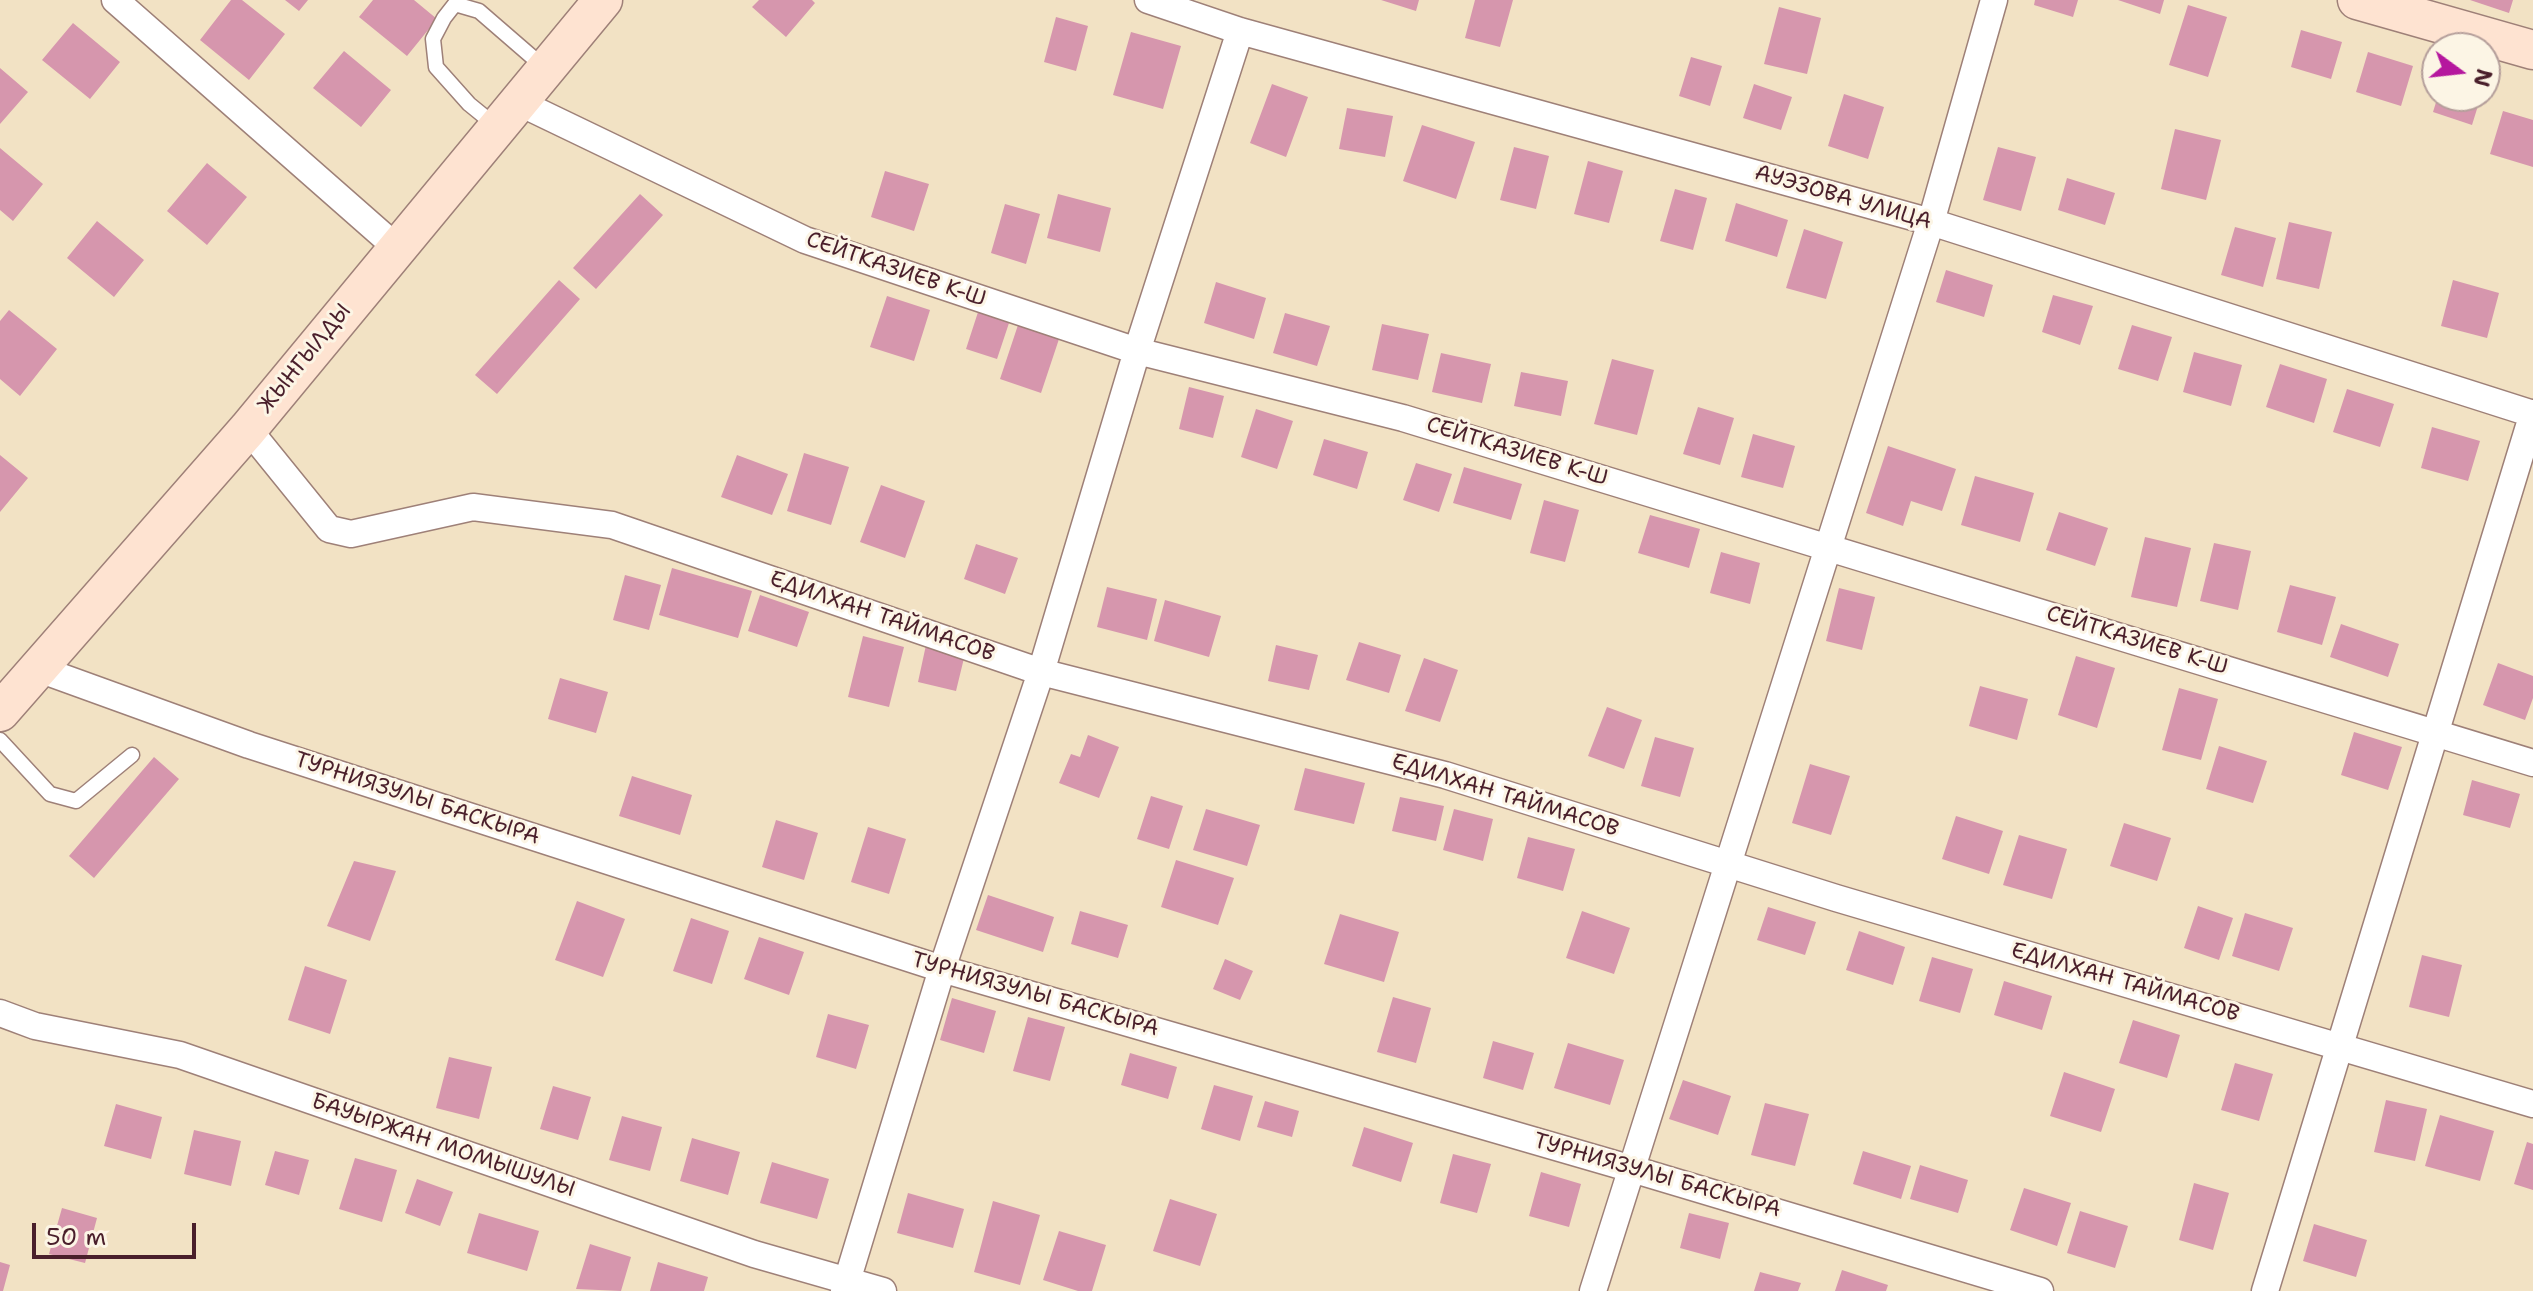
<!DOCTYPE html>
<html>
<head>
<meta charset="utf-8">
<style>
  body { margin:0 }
  #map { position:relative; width:2533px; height:1291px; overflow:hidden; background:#f2e2c4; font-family:"Shantell Sans",sans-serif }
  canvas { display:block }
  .north { position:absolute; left:2421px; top:32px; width:80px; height:80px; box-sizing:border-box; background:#fcf5e5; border:2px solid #b59f9b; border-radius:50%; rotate:105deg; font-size:22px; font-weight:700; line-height:32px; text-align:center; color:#4a1f2b }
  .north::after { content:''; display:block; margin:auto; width:28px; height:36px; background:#b5179e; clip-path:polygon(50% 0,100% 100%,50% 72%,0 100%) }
  .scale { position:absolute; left:32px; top:1223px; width:164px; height:36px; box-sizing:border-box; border:4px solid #4a1f2b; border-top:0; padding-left:10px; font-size:24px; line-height:28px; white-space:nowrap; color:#4a1f2b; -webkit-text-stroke:6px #fcf5e5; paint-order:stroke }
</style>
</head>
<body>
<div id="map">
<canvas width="2533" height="1291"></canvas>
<div class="north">N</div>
<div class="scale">50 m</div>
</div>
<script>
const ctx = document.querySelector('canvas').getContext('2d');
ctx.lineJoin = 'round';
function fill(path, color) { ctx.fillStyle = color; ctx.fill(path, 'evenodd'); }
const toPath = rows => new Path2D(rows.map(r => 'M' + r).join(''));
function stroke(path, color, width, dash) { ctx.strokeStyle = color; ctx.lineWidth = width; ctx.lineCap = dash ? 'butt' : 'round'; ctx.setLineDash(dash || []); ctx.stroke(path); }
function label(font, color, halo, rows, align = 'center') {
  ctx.font = font + ' "Shantell Sans",sans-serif'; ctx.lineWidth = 6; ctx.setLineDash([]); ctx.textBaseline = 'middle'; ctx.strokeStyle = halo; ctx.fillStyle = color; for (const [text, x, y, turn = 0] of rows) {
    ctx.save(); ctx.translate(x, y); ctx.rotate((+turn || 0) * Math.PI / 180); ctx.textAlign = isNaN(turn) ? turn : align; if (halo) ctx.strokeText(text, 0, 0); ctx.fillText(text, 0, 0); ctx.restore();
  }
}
fill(toPath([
  [231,0,242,0,285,34,249,80,200,40],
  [285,0,308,0,299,11],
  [373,0,414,0,437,19,407,56,359,17],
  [759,0,812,0,815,3,786,37,752,7],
  [1381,0,1419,0,1416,11],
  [1475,0,1513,0,1500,47,1465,38],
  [2035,0,2078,0,2073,17,2034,5],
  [2118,0,2164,0,2160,14],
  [2470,0,2513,0,2509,13],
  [2188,5,2227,17,2208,77,2169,65],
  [1779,7,1821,18,1807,74,1764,64],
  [1056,17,1088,26,1076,71,1044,62],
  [73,23,120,62,90,99,42,60],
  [2301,30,2342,42,2331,79,2291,67],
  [1131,32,1181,46,1163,109,1113,95],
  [344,51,391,90,361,127,313,88],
  [2368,52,2413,66,2401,106,2356,92],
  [1691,57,1722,66,1710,106,1679,96],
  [0,68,28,92,0,124],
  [1272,84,1308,97,1286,157,1250,143],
  [1754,84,1792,97,1781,130,1743,118],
  [1844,94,1884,107,1868,159,1828,146],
  [2438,96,2481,96,2472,125,2433,112],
  [1347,108,1393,116,1385,157,1339,149],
  [2503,111,2533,120,2533,167,2490,154],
  [1422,125,1475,142,1456,199,1403,181],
  [2175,129,2221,140,2206,200,2161,189],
  [1514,147,1549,156,1536,209,1500,200],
  [1998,147,2036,157,2021,211,1983,200],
  [0,148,43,184,13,221,0,210],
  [1588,161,1623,171,1609,223,1574,214],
  [207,163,247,197,207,245,167,211],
  [885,171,929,184,914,231,871,217],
  [2067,178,2115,193,2105,225,2058,210],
  [1675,189,1707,198,1693,250,1660,241],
  [640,194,663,215,596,289,573,268],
  [1058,194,1111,208,1100,252,1047,238],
  [1736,203,1788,220,1777,257,1725,241],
  [1005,204,1040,214,1026,264,991,253],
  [97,221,144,260,114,297,67,258],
  [2289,222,2332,232,2319,289,2276,279],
  [2235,227,2276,238,2263,287,2221,275],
  [1804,229,1843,242,1826,299,1786,288],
  [1946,270,1993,285,1984,317,1936,302],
  [559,280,580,299,497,394,475,375],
  [2453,280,2499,293,2487,338,2441,326],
  [1216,282,1266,298,1254,339,1204,323],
  [2053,295,2093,306,2080,345,2042,332],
  [887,296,930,310,914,361,870,347],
  [979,309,1010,320,997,359,966,349],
  [9,310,57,349,20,396,0,379,0,321],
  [1285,313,1330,326,1317,366,1273,353],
  [1382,324,1429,334,1418,380,1372,370],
  [1018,325,1059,339,1041,393,1000,379],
  [2132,325,2172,337,2158,381,2118,369],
  [2194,352,2242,365,2231,406,2183,392],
  [1441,353,1491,364,1482,403,1432,392],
  [1612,359,1654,370,1637,435,1594,424],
  [2280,364,2327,379,2314,423,2266,407],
  [1521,372,1568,381,1561,416,1514,406],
  [1189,387,1224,396,1213,438,1179,429],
  [2347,389,2394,404,2380,447,2333,432],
  [1698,407,1734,418,1720,465,1683,454],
  [1256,409,1293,421,1277,469,1241,457],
  [2432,427,2480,441,2468,481,2421,468],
  [1753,434,1795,446,1783,488,1741,477],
  [1324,439,1368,452,1357,489,1313,475],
  [1888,446,1956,469,1942,511,1911,501,1903,526,1866,513],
  [804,453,849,467,831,525,787,511],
  [0,455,28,478,0,512],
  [737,455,788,474,772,515,721,497],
  [1416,463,1452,474,1439,512,1403,500],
  [1464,467,1522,484,1511,520,1453,503],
  [1975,476,2034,493,2020,542,1961,525],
  [881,485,925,501,905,558,860,542],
  [1544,500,1579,510,1565,562,1530,553],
  [2059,512,2108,528,2095,566,2046,550],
  [1650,515,1700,529,1689,568,1638,553],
  [2145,537,2191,548,2177,607,2131,597],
  [2214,543,2251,551,2238,610,2200,601],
  [976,544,1018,558,1005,594,964,579],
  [1721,552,1760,563,1750,604,1710,593],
  [672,568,752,591,738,638,659,615],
  [625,575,661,585,649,630,613,620],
  [2290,585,2336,597,2322,645,2277,632],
  [1107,587,1157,599,1147,640,1097,627],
  [1839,588,1875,597,1862,650,1826,641],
  [760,595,809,612,797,647,748,631],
  [1165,600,1221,616,1209,657,1154,641],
  [2341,624,2399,644,2388,677,2330,657],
  [863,636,904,647,889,707,848,697],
  [1359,642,1401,655,1389,693,1346,680],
  [926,645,965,654,956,691,918,682],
  [1276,645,1318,655,1309,690,1268,681],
  [2076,656,2115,668,2097,728,2058,715],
  [1424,658,1458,670,1440,722,1405,711],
  [2498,663,2533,676,2533,698,2525,720,2483,705],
  [560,678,608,692,596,733,548,719],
  [1980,686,2028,699,2017,740,1969,726],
  [2179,688,2218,699,2201,760,2162,750],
  [1607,707,1642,720,1624,769,1588,756],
  [2354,732,2402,747,2388,790,2341,775],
  [1088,735,1119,747,1099,798,1059,783,1071,754,1080,757],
  [1655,737,1694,748,1680,797,1641,786],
  [2219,746,2267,761,2253,803,2206,789],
  [154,757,179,779,94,878,69,856],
  [1810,764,1850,776,1831,835,1792,823],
  [1305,768,1365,783,1354,824,1294,810],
  [632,776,692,795,680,835,619,816],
  [2472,780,2520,794,2510,828,2463,815],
  [1151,796,1183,806,1169,849,1137,839],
  [1400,797,1444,806,1436,841,1392,831],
  [1206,809,1260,825,1247,866,1193,850],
  [1454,809,1493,819,1483,861,1443,850],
  [1956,816,2003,831,1989,874,1942,859],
  [776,820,818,833,804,880,762,867],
  [2124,823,2171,838,2157,881,2110,866],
  [868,827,906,839,889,894,851,882],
  [2019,835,2067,849,2052,899,2003,885],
  [1528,837,1575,849,1563,891,1517,878],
  [1176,860,1234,878,1218,925,1161,907],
  [354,861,396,871,370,941,327,926],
  [988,895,1054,917,1043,952,976,930],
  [577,901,625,919,603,977,555,960],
  [2198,906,2233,918,2219,960,2184,948],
  [1768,907,1816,922,1805,955,1757,940],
  [1080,911,1128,925,1118,958,1071,944],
  [1582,911,1630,928,1614,974,1566,958],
  [2245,913,2293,928,2279,971,2232,956],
  [1340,914,1399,932,1384,982,1324,964],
  [691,918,729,931,712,984,673,971],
  [1859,931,1905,947,1893,985,1846,970],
  [759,937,804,952,789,995,744,979],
  [2422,955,2462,965,2449,1017,2409,1007],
  [1932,957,1973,969,1960,1013,1919,1001],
  [1225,959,1253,971,1240,1000,1213,989],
  [305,966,347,980,330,1034,288,1020],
  [2004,981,2052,996,2042,1030,1994,1015],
  [1393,997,1431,1008,1416,1063,1377,1052],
  [952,998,996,1011,984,1053,940,1040],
  [828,1014,869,1025,856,1069,816,1057],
  [1028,1017,1065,1027,1050,1081,1013,1071],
  [2133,1020,2180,1035,2167,1078,2119,1063],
  [1493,1041,1534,1053,1523,1090,1483,1078],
  [1568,1043,1624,1060,1610,1105,1554,1088],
  [1130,1053,1177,1067,1168,1099,1121,1085],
  [449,1057,492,1067,479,1119,436,1108],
  [2235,1063,2273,1074,2259,1121,2221,1110],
  [2064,1072,2115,1089,2101,1132,2050,1116],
  [1683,1080,1731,1096,1718,1135,1669,1119],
  [1214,1085,1253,1096,1240,1141,1201,1129],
  [553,1086,591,1097,578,1140,540,1129],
  [2386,1100,2427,1109,2415,1161,2374,1152],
  [1265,1101,1299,1111,1292,1137,1257,1127],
  [1765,1103,1809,1114,1795,1166,1751,1155],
  [116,1104,162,1117,151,1159,104,1146],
  [2440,1115,2494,1131,2480,1181,2425,1166],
  [622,1116,662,1127,650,1171,609,1160],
  [1364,1127,1413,1143,1401,1182,1352,1166],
  [194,1130,241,1141,231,1186,184,1174],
  [692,1138,740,1152,728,1195,680,1181],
  [2527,1142,2533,1144,2533,1190,2514,1184],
  [275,1151,309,1160,299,1195,265,1185],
  [1863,1151,1911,1166,1901,1199,1853,1184],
  [1453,1154,1491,1164,1477,1213,1440,1203],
  [355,1158,397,1170,382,1222,339,1209],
  [772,1162,829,1179,817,1219,760,1203],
  [1920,1165,1968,1180,1958,1213,1910,1199],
  [1541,1172,1581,1184,1569,1227,1529,1216],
  [417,1179,453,1192,440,1226,405,1213],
  [2194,1183,2229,1193,2213,1250,2179,1240],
  [2024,1188,2071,1203,2057,1246,2010,1230],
  [908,1193,964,1209,953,1248,897,1233],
  [1170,1199,1217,1214,1200,1266,1153,1251],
  [993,1201,1040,1215,1020,1285,974,1272],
  [62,1208,97,1218,85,1263,49,1254],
  [2080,1211,2128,1226,2115,1268,2067,1253],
  [479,1213,539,1231,527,1271,467,1253],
  [1689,1213,1729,1223,1720,1259,1680,1248],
  [2314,1224,2367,1240,2356,1277,2303,1261],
  [1059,1231,1106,1245,1092,1291,1078,1291,1043,1280],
  [590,1244,631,1257,621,1291,576,1289],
  [0,1262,10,1265,3,1291,0,1291],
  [658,1262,708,1277,704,1291,650,1291],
  [1842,1270,1888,1285,1886,1291,1835,1291],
  [1760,1272,1801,1283,1798,1291,1754,1291]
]), '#d696ad');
const lane = toPath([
  [496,126,469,104,436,67,433,39,444,18,455,4,479,11,546,69],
  [0,740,50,794,76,801,132,755]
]);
const street = toPath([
  [115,0,397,248],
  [1148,0,1240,31,1931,222,2533,414],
  [518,102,805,240,1137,351,1403,418,2533,763],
  [248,429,329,529,351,534,473,507,612,525,1041,672,1445,775,1836,898,2533,1104],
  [39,669,249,745,942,969,1632,1169,2040,1291],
  [0,1013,35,1026,180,1055,754,1254,883,1291],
  [844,1291,942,969,1041,672,1137,351,1240,31],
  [1593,1291,1931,222,1994,0],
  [2265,1291,2533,413]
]);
const secondary = toPath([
  [2357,0,2533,50],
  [0,712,248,429,603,0]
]);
stroke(lane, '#9e8078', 17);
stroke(street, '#9e8078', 29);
stroke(secondary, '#9e8078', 41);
stroke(lane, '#fff', 14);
stroke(street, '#fff', 26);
stroke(secondary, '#fee3d1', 38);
label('22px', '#4a1f2b', '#fcf5e5', [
  ["АУЭЗОВА УЛИЦА",1843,198,16],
  ["СЕЙТКАЗИЕВ К-Ш",896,270,19],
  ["ЖЫНГЫЛДЫ",305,359,-51],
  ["СЕЙТКАЗИЕВ К-Ш",1517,452,17],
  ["ЕДИЛХАН ТАЙМАСОВ",882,617,19],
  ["СЕЙТКАЗИЕВ К-Ш",2137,641,17],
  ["ЕДИЛХАН ТАЙМАСОВ",1505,796,17],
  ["ТУРНИЯЗУЛЫ БАСКЫРА",417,799,18],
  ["ЕДИЛХАН ТАЙМАСОВ",2125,983,16],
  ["ТУРНИЯЗУЛЫ БАСКЫРА",1035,995,16],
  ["БАУЫРЖАН МОМЫШУЛЫ",443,1146,19],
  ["ТУРНИЯЗУЛЫ БАСКЫРА",1657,1176,16]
]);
</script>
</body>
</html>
